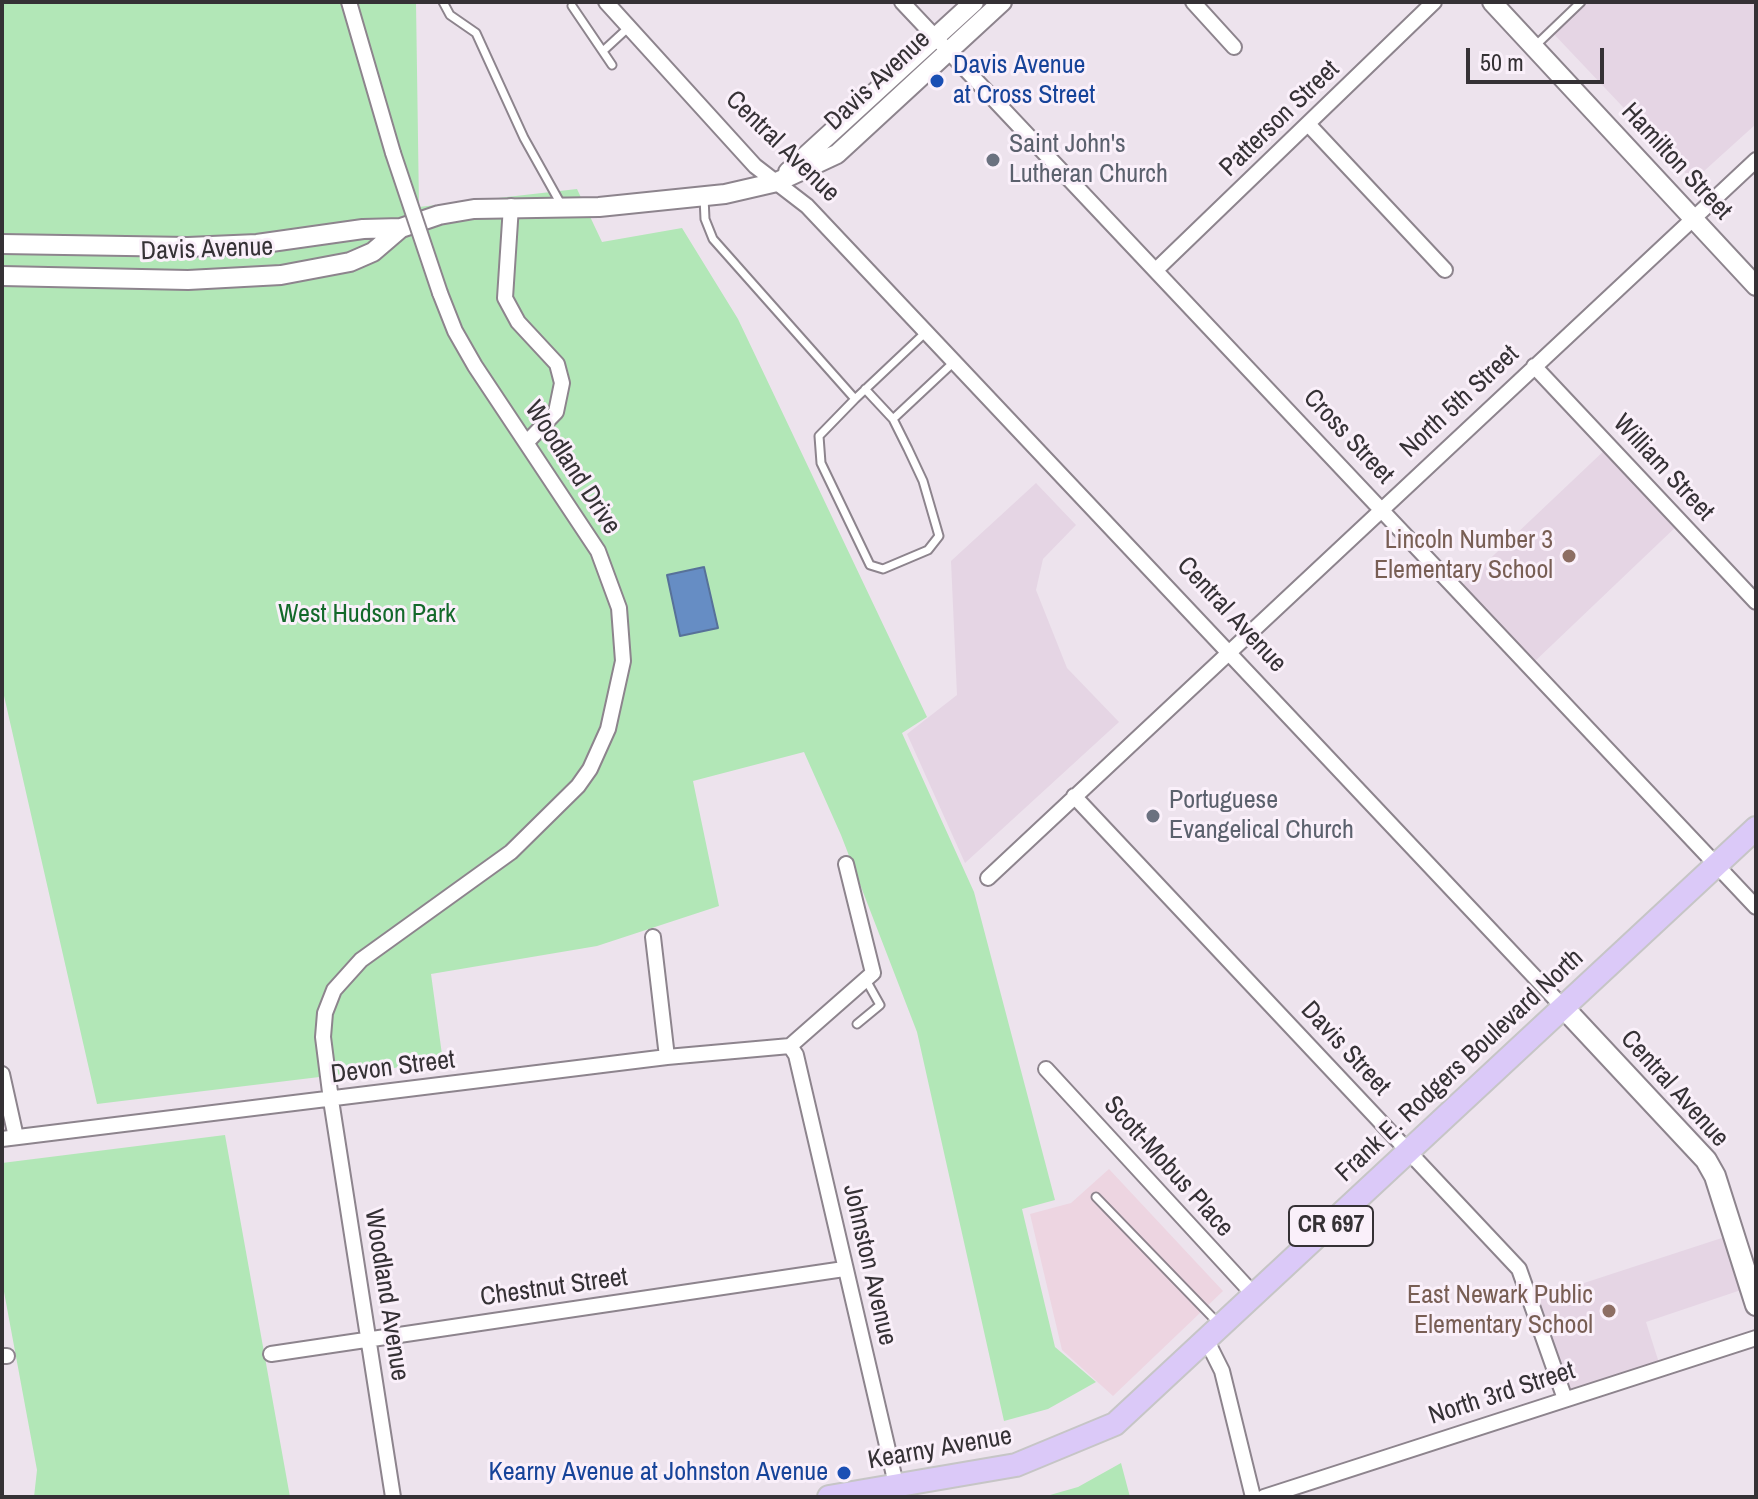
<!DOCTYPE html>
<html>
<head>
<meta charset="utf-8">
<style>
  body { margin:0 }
  #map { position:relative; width:1758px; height:1499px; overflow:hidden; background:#ede3ed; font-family:"Archivo Narrow",sans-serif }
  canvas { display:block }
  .frame { position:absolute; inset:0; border:4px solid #353135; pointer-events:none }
  .scale { position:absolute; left:1466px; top:48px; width:138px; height:36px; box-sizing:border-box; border:4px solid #353135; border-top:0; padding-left:10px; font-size:24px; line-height:28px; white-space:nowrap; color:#353135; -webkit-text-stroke:6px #faf0fa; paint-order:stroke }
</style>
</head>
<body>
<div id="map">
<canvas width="1758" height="1499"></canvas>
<div class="frame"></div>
<div class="scale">50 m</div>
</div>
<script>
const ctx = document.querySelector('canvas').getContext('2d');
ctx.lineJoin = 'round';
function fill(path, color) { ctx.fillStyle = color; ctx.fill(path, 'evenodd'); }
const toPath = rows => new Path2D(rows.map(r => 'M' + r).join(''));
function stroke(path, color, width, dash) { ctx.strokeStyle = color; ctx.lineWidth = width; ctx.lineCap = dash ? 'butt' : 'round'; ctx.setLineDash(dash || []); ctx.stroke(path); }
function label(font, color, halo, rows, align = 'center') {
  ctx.font = font + ' "Archivo Narrow",sans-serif'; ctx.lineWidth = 6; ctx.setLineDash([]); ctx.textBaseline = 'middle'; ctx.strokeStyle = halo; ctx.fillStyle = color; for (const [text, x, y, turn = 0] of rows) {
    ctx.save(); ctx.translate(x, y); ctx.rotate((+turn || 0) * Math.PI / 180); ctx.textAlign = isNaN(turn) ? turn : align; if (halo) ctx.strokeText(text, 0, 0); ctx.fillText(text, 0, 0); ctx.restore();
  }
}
fill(toPath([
  [1109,1169,1223,1291,1113,1396,1062,1350,1030,1214,1071,1203]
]), '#edd5e1');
fill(toPath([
  [1581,2,1756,2,1756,124,1693,181,1551,31],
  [1609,446,1681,522,1532,664,1458,589],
  [1036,483,1076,525,1043,559,1036,590,1067,668,1119,722,965,863,907,734,957,695,951,561],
  [1731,1235,1747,1288,1646,1322,1660,1366,1567,1396,1535,1299]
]), '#e5d5e4');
fill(toPath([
  [2,2,416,2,419,207,577,189,602,242,682,228,738,319,927,717,902,733,974,892,1055,1200,1022,1209,1055,1347,1096,1382,1048,1409,1004,1421,917,1032,841,835,804,752,693,781,719,906,597,946,431,974,443,1062,97,1104,2,687],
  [225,1135,290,1497,34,1497,37,1470,2,1281,2,1163],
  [1121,1463,1130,1497,1043,1497,1078,1487]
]), '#b2e7b7');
const water = toPath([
  [704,567,718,628,680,636,667,575,704,567]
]);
fill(water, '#668dc4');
stroke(water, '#577199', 2);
const service = toPath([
  [443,2,450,15,476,33,524,138,562,206],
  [572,6,612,65],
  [1534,47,1581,2],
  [603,51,629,27],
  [704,197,705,219,713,239,855,399],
  [865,389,893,419,908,449,923,481,939,536,928,550,883,569,870,565,821,463,819,436,855,399,926,332],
  [893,419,955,361],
  [857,1024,880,1005,866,980],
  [1096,1197,1217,1322]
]);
const minor = toPath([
  [349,2,393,153],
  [606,2,755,166,807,206,1563,1007],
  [902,2,1756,907],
  [1193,2,1234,47],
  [1309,125,1445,270],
  [511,206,505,298,518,322,557,364,562,383,556,412,527,442],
  [1157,269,1434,2],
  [1534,366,1756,602],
  [1074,796,1519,1269,1565,1399],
  [988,878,1756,160],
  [653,937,667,1057],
  [790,1046,796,1055,899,1497],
  [790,1046,873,973,846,864],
  [1046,1069,1255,1296],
  [2,1074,16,1137],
  [2,1139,667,1057,790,1046],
  [1207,1341,1222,1371,1253,1497],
  [271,1354,844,1269],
  [2,1356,7,1356],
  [393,1497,331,1100,323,1037,325,1013,334,990,361,960,511,852,578,786,590,769,608,729,623,661,619,608,598,551,475,366,455,331,440,293],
  [1264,1497,1756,1338]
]);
const tertiary = toPath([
  [1492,2,1756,286],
  [788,172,974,2],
  [2,244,188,247,257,244,363,229,401,228,439,215,474,209,599,207,725,194,777,182,837,154,1002,2],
  [2,276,188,280,281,275,350,262,373,252,401,228]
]);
const secondary = toPath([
  [1563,1007,1706,1160,1715,1176,1756,1305]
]);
const primary = toPath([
  [829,1497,1016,1465,1115,1424,1756,828]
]);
stroke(service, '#8d848d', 11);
stroke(minor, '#8d848d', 18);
stroke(tertiary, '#8d848d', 22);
stroke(secondary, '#8d848d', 24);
stroke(primary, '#c6c5c6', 26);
stroke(service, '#fff', 7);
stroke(minor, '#fff', 14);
stroke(tertiary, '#fff', 18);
stroke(secondary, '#fff', 20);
stroke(primary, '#dbc9f8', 22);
const minorBridge = toPath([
  [393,153,440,293]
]);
stroke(minorBridge, '#8d848d', 18, []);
stroke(minorBridge, '#fff', 14);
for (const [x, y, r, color] of [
  [937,81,8,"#1a4fb4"],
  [993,160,8,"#6b7280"],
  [1569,556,8,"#8d6e63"],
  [1153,816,8,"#6b7280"],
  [1609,1311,8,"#8d6e63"],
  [844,1473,8,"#1a4fb4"]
]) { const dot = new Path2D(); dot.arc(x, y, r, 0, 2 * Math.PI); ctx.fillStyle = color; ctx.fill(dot); stroke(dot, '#faf0fa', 3); }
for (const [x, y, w] of [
  [1331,1226,84]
]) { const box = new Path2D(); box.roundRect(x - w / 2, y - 20, w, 40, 6); ctx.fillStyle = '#faf0fa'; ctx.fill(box); stroke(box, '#353135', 2); }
label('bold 24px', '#353135', null, [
  ["CR 697",1331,1226]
]);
label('26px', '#164399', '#faf0fa', [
  ["Davis Avenue",953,66],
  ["at Cross Street",953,96],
  ["Kearny Avenue at Johnston Avenue",828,1473,"right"]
], 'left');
label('26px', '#353135', '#faf0fa', [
  ["Davis Avenue",878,81,-43],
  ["Patterson Street",1280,119,-44],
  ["Central Avenue",782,147,44],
  ["Hamilton Street",1676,162,47],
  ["Davis Avenue",207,250,-2],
  ["North 5th Street",1460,402,-43],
  ["Cross Street",1348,437,47],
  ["Woodland Drive",572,468,57],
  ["William Street",1663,468,47],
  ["Central Avenue",1231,615,47],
  ["Davis Street",1345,1049,47],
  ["Frank E. Rodgers Boulevard North",1460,1066,-43],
  ["Devon Street",393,1068,-7],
  ["Central Avenue",1674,1089,48],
  ["Scott-Mobus Place",1168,1167,48],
  ["Johnston Avenue",869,1265,77],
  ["Chestnut Street",554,1288,-8],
  ["Woodland Avenue",386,1295,81],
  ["North 3rd Street",1502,1394,-18],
  ["Kearny Avenue",940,1449,-10]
]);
label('26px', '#5b616d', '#faf0fa', [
  ["Saint John's",1009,145],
  ["Lutheran Church",1009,175],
  ["Portuguese",1169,801],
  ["Evangelical Church",1169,831]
], 'left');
label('26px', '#785e54', '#faf0fa', [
  ["Lincoln Number 3",1553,541],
  ["Elementary School",1553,571],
  ["East Newark Public",1593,1296],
  ["Elementary School",1593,1326]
], 'right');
label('26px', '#13692a', '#faf0fa', [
  ["West Hudson Park",367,615]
]);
</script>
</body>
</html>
